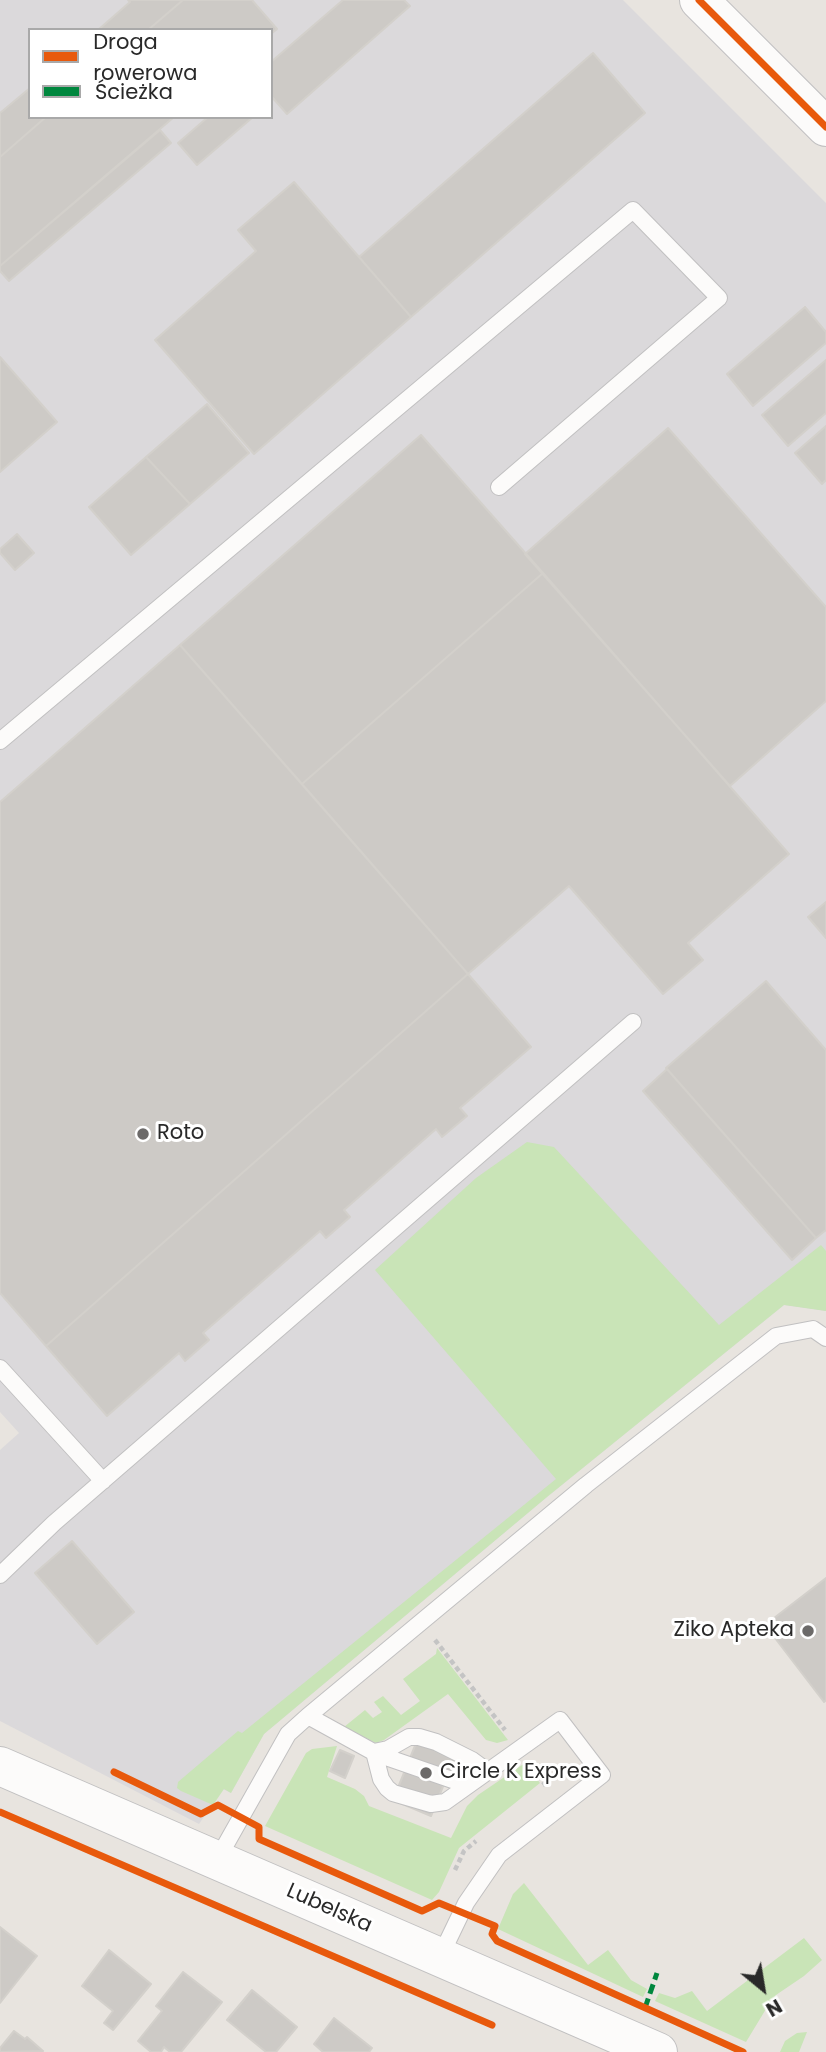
<!DOCTYPE html>
<html>
<head>
<meta charset="utf-8">
<style>
  body { margin:0 }
  #map { position:relative; width:826px; height:2052px; overflow:hidden; background:#e8e4df; font-family:Poppins,sans-serif }
  canvas { display:block }
  .legend { position:absolute; left:28px; top:28px; width:245px; height:91px; box-sizing:border-box; background:#fff; border:2px solid #a9a9a9; margin:0; padding:9px 12px; list-style:none; font-size:21px; color:#292929 }
  .legend li { display:flex; align-items:center; gap:14px; height:35px }
  .legend b { width:35px; border:2px solid #a9a9a9 }
  .north { position:absolute; left:728px; top:1954px; width:70px; height:70px; -webkit-text-stroke:5px #fff; paint-order:stroke; rotate:150deg; font-size:19px; font-weight:700; line-height:28px; text-align:center; color:#292929 }
  .north::after { content:''; display:block; margin:auto; width:24px; height:32px; background:#292929; clip-path:polygon(50% 0,100% 100%,50% 72%,0 100%) }
</style>
</head>
<body>
<div id="map">
<canvas width="826" height="2052"></canvas>
<ul class="legend">
<li><b style="height:9px;background:#e8590c"></b>Droga rowerowa</li>
<li><b style="height:9px;background:#00873e"></b>Ścieżka</li>
</ul>
<div class="north">N</div>
</div>
<script>
const ctx = document.querySelector('canvas').getContext('2d');
ctx.lineJoin = 'round';
function fill(path, color) { ctx.fillStyle = color; ctx.fill(path, 'evenodd'); }
const toPath = rows => new Path2D(rows.map(r => 'M' + r).join(''));
function stroke(path, color, width, dash) { ctx.strokeStyle = color; ctx.lineWidth = width; ctx.lineCap = dash ? 'butt' : 'round'; ctx.setLineDash(dash || []); ctx.stroke(path); }
function label(font, color, halo, rows, align = 'center') {
  ctx.font = font + ' Poppins,sans-serif'; ctx.lineWidth = 6; ctx.setLineDash([]); ctx.textBaseline = 'middle'; ctx.strokeStyle = halo; ctx.fillStyle = color; for (const [text, x, y, turn = 0] of rows) {
    ctx.save(); ctx.translate(x, y); ctx.rotate((+turn || 0) * Math.PI / 180); ctx.textAlign = isNaN(turn) ? turn : align; if (halo) ctx.strokeText(text, 0, 0); ctx.fillText(text, 0, 0); ctx.restore();
  }
}
fill(toPath([
  [0,0,623,0,826,203,826,1311,784,1305,547,1497,264,1734,231,1793,223,1789,199,1824,0,1721,0,1450,19,1433,0,1412],
  [30,30,271,30,271,117,30,117]
]), '#dbd9db');
fill(toPath([
  [527,1142,554,1147,719,1325,821,1245,826,1251,826,1311,784,1305,547,1497,264,1734,231,1793,224,1789,213,1805,181,1791,177,1788,178,1782,238,1731,242,1733,556,1479,375,1270,476,1178],
  [437,1648,508,1740,497,1743,486,1740,448,1694,384,1740,376,1743,344,1727,365,1710,373,1718,382,1712,374,1702,383,1696,401,1715,420,1701,403,1679,436,1654],
  [337,1746,327,1777,355,1789,364,1796,369,1806,451,1838,467,1806,478,1795,525,1763,540,1783,459,1848,439,1892,432,1900,265,1826,306,1753,312,1749],
  [524,1883,588,1965,608,1950,631,1980,647,1989,643,1997,498,1929,513,1894],
  [804,1938,822,1960,804,1976,776,1995,766,2009,746,2042,655,2001,659,1993,675,1998,692,1991,707,2011],
  [807,2032,799,2052,780,2052,785,2041,797,2033]
]), '#c9e4b7');
const building = toPath([
  [128,0,183,0,148,30,98,30,130,2,128,0],
  [183,0,252,0,277,29,271,34,271,30,148,30,183,0],
  [343,0,404,0,410,6,287,114,271,96,271,62,343,0],
  [593,53,645,113,411,317,359,257,593,53],
  [30,88,30,117,46,117,0,157,0,113,30,88],
  [46,117,174,117,0,266,0,157,46,117],
  [208,117,253,117,197,165,178,143,208,117],
  [160,130,171,143,9,281,0,271,0,266,160,130],
  [294,182,411,317,254,454,155,340,256,251,238,230,294,182],
  [805,307,826,332,826,343,753,406,727,374,805,307],
  [0,357,57,422,0,472,0,357],
  [826,360,826,413,788,446,762,415,826,360],
  [207,404,249,453,190,504,146,457,207,404],
  [826,426,826,480,822,484,795,453,826,426],
  [668,428,826,607,826,701,730,786,525,554,668,428],
  [421,435,543,573,302,784,180,645,421,435],
  [146,457,190,504,131,555,89,507,146,457],
  [17,534,34,553,15,570,0,553,0,549,17,534],
  [543,573,789,854,688,943,703,960,663,994,569,886,468,974,302,784,543,573],
  [180,645,468,974,46,1346,0,1293,0,802,180,645],
  [826,902,826,938,808,917,826,902],
  [468,974,531,1047,460,1108,467,1116,442,1137,436,1129,344,1210,350,1217,326,1238,320,1231,203,1333,209,1340,185,1361,179,1353,107,1416,46,1346,468,974],
  [766,981,826,1050,826,1230,816,1238,666,1068,766,981],
  [667,1069,816,1238,792,1260,643,1091,667,1069],
  [72,1541,134,1612,97,1644,35,1573,72,1541],
  [826,1578,826,1700,824,1702,765,1625,826,1578],
  [421,1731,459,1747,431,1816,393,1800,421,1731],
  [340,1750,354,1756,345,1778,330,1771,340,1750],
  [0,1927,37,1956,0,2003,0,1927],
  [109,1950,151,1984,113,2030,104,2023,113,2011,82,1986,109,1950],
  [183,1972,222,2002,181,2052,170,2052,164,2047,161,2052,151,2052,138,2041,162,2011,156,2006,183,1972],
  [252,1990,297,2027,276,2052,266,2052,227,2020,252,1990],
  [334,2018,372,2048,369,2052,323,2052,314,2044,334,2018],
  [14,2031,25,2039,27,2037,43,2051,0,2052,0,2048,14,2031]
]);
fill(building, '#cdcac6');
stroke(building, '#d3d0cb', 2);
const service = toPath([
  [0,741,633,210,719,298,499,487],
  [0,1368,103,1481],
  [0,1575,54,1523,633,1022],
  [308,1716,377,1754,461,1783,472,1781],
  [217,1860,288,1734,308,1716,586,1485,776,1336,813,1329,826,1338],
  [440,1957,466,1903,499,1855,602,1775,560,1720,445,1802,431,1804,393,1793,387,1788,381,1779,374,1752,388,1749,409,1737,419,1737,436,1742,472,1760,487,1771]
]);
const tertiary = toPath([
  [699,0,826,127]
]);
const secondary = toPath([
  [0,1766,658,2052]
]);
stroke(service, '#c1c0c1', 18);
stroke(tertiary, '#c1c0c1', 40);
stroke(secondary, '#c1c0c1', 40);
stroke(toPath([
  [435,1640,505,1730],
  [533,1768,546,1786],
  [455,1870,464,1851,476,1841]
]), '#c4c4c4', 4.5, [5, 3.5]);
stroke(service, '#fcfbfa', 16);
stroke(tertiary, '#fcfbfa', 38);
stroke(secondary, '#fcfbfa', 38);
stroke(toPath([
  [645,2008,657,1973]
]), '#00873e', 5, [10, 5]);
stroke(toPath([
  [699,0,826,127],
  [114,1772,201,1814,218,1805,259,1827,259,1839,422,1911,439,1903,495,1926,492,1934,497,1941,743,2052],
  [0,1812,492,2025]
]), '#e8590c', 7);
for (const [x, y, r, color] of [
  [143,1134,7,"#6c6a69"],
  [808,1631,7,"#6c6a69"],
  [426,1773,7,"#6c6a69"]
]) { const dot = new Path2D(); dot.arc(x, y, r, 0, 2 * Math.PI); ctx.fillStyle = color; ctx.fill(dot); stroke(dot, '#fff', 2.5); }
label('21px', '#292929', '#fff', [
  ["Roto",157,1134],
  ["Ziko Apteka",794,1631,"right"],
  ["Circle K Express",440,1773]
], 'left');
label('21px', '#292929', '#fff', [
  ["Lubelska",329,1909,24]
]);
</script>
</body>
</html>
